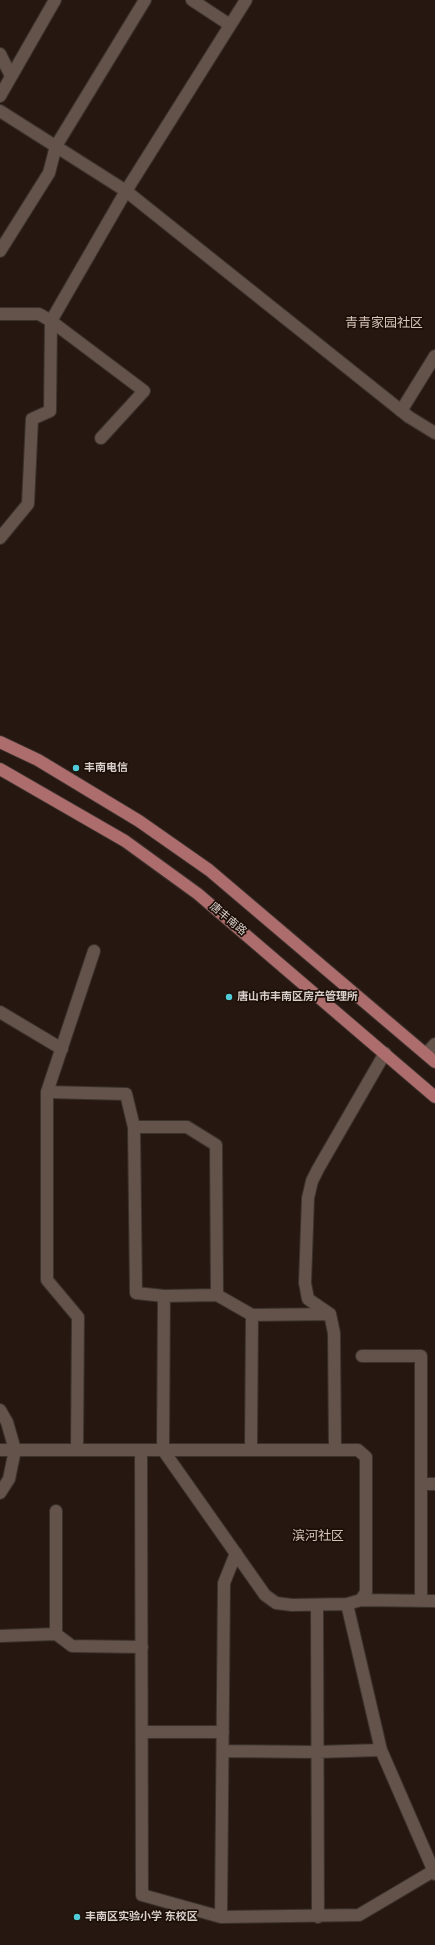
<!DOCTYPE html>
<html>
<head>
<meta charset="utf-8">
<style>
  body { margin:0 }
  canvas { display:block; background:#261811 }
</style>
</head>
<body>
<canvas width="435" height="1945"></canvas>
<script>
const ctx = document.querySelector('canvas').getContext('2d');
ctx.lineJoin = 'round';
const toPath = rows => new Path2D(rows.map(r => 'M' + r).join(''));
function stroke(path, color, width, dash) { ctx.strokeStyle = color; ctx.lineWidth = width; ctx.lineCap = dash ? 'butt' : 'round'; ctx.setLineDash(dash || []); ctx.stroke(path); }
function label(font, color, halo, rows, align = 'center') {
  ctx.font = font + ' "Noto Sans","Noto Sans SC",sans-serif'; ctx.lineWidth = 3.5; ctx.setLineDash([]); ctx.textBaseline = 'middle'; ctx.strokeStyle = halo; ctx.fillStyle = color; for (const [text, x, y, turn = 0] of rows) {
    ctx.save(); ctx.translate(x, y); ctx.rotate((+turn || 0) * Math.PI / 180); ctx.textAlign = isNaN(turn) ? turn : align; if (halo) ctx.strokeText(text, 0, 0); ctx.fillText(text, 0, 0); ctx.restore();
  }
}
const minor = toPath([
  [192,0,230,25],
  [0,54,11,76],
  [0,96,55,0],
  [0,111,126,191,409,417,435,433],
  [0,251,49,173,56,146,145,0],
  [0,314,39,314,51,321,126,191,246,0],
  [51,321,144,391,101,438],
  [401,411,435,356],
  [0,538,28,504,32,419,50,411,51,321],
  [0,1012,62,1049],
  [426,1054,435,1044],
  [47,1092,126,1094,134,1127,136,1293,164,1296,217,1295],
  [134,1127,187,1127,216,1145,217,1295,252,1315,330,1314],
  [362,1356,421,1356,421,1600],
  [0,1410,7,1422,15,1450,9,1479,0,1493],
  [0,1450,163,1450,265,1595,276,1603,292,1605,347,1604,361,1600,366,1592,366,1457,358,1450,163,1450,164,1296],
  [77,1450,78,1317,47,1280,47,1092,94,951],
  [141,1450,142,1895,221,1917,359,1915,435,1870],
  [251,1450,252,1315],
  [335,1450,334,1333,330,1314,308,1299,305,1283,308,1198,312,1181,318,1169,385,1053],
  [421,1484,435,1484],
  [361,1600,435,1601],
  [347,1604,381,1750,435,1874],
  [317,1605,318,1917],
  [56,1634,56,1511],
  [0,1636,56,1634,72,1646,142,1647],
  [142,1732,223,1732],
  [223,1751,316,1752,381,1750],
  [221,1917,224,1583,236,1553]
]);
const major = toPath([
  [0,742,38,760,139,821,209,870,435,1062],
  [0,769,125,841,198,894,435,1097]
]);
stroke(minor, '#3b312d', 14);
stroke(major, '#3b312d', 14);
stroke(minor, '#63534a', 12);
stroke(major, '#ad6d6d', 12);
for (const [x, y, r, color] of [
  [76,768,4,"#52cbd9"],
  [229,997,4,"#52cbd9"],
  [77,1917,4,"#52cbd9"]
]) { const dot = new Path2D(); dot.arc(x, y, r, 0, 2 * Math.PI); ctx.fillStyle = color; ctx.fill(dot); stroke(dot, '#1c0f08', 1.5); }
label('bold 11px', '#dad0cb', '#1c0f08', [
  ["丰南电信",84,768],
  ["唐山市丰南区房产管理所",237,997],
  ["丰南区实验小学 东校区",85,1917]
], 'left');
label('11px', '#dad0cb', '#1c0f08', [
  ["唐丰南路",228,919,40]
]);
label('13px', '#d7c4ba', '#1c0f08', [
  ["青青家园社区",384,323],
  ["滨河社区",318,1536]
]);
</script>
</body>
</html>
